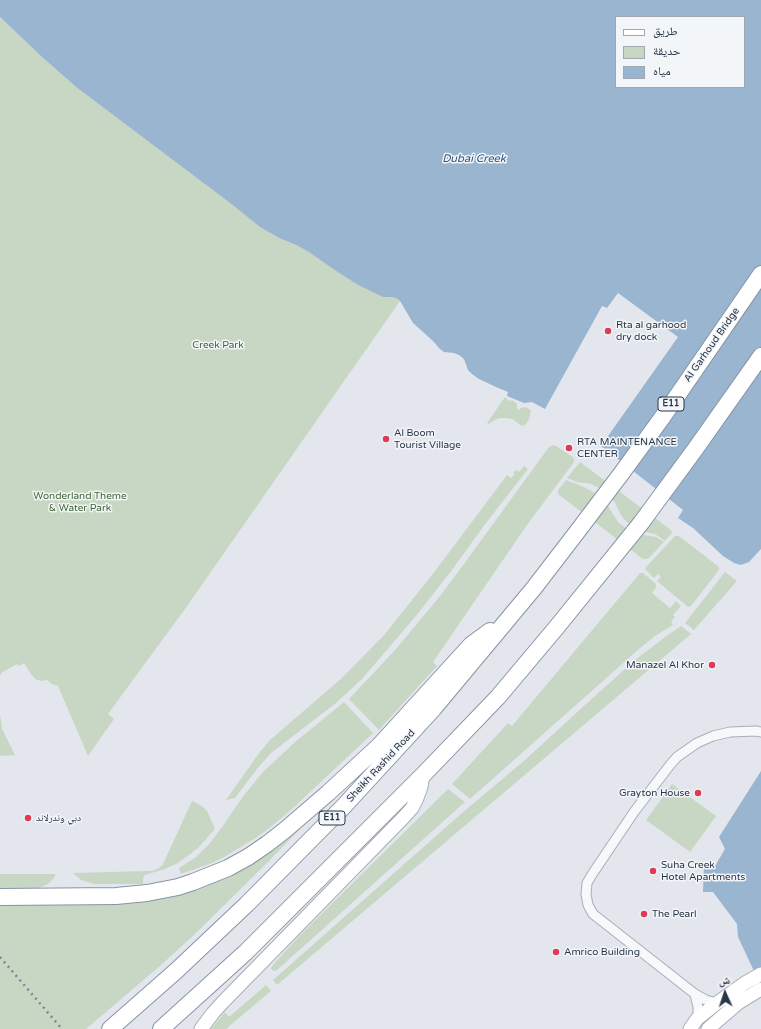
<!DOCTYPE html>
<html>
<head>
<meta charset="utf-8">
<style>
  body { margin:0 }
  #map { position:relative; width:761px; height:1029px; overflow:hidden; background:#e3e7ed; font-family:"Varela Round","Noto Naskh Arabic",sans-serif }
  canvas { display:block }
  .legend { position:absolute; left:615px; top:16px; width:130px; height:72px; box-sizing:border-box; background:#f3f6f9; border:1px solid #a2a8b2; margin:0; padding:5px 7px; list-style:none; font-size:12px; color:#283447 }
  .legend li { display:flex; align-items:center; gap:8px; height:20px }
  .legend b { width:20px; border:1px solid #a2a8b2 }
  .north { position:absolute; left:705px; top:973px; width:40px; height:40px; -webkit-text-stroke:3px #f3f6f9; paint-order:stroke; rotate:357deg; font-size:11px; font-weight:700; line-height:16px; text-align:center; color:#283447 }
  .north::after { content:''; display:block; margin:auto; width:14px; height:18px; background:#283447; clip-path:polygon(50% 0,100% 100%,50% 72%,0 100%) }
</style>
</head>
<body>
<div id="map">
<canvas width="761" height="1029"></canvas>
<ul class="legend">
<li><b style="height:5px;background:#fff"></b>طريق</li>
<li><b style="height:11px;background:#c8d7c3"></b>حديقة</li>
<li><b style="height:11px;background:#9ab5d0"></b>مياه</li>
</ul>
<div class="north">ش</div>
</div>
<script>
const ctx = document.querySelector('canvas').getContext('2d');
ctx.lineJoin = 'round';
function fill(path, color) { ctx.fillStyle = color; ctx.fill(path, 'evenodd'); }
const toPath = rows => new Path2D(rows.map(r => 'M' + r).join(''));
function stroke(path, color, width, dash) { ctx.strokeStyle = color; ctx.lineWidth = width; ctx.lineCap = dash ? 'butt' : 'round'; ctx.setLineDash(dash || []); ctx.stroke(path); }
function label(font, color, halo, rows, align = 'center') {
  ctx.font = font + ' "Varela Round","Noto Naskh Arabic",sans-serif'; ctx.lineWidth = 3; ctx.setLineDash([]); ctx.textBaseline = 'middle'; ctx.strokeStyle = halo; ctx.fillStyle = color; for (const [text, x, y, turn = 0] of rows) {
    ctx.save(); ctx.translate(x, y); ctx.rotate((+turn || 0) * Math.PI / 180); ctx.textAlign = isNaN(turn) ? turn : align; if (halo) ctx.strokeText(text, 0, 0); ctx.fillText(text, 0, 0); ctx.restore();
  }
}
fill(toPath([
  [0,17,42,57,76,87,230,203,260,227,279,238,296,245,310,252,336,271,358,285,384,297,394,297,400,301,185,609,108,714,114,719,88,756,58,686,52,684,47,680,41,681,35,679,31,674,24,663,19,666,17,664,1,673,2,674,0,675],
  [505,397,509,401,512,400,517,404,517,408,519,410,521,408,525,407,531,410,529,419,526,424,522,426,512,419,506,418,500,418,495,420,489,424,487,423],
  [553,445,556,446,573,457,574,460,574,462,527,525,433,662,437,666,379,730,349,699,396,649,440,596,461,568,549,447],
  [580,462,671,530,672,533,665,541,655,534,638,530,627,522,622,517,614,501,610,496,601,489,591,484,577,482,567,478],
  [524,466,528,469,486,523,452,570,416,616,362,679,336,703,271,753,257,769,235,798,226,800,259,753,270,740,343,677,385,634,435,571,507,475,511,478,515,474,513,473,516,470,519,472],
  [566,480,584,487,595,493,605,501,618,522,627,529,638,534,656,537,664,542,649,558,646,559,643,559,558,494,558,490],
  [675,536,679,536,719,567,719,570,691,606,688,607,657,581,661,577,658,574,654,578,646,570,645,568],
  [725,572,737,581,694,630,685,623],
  [640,573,643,573,656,584,656,587,652,593,670,608,676,601,681,606,673,615,675,617,671,622,673,625,655,636,639,649,470,799,452,784,508,723,512,726],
  [681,626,691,634,277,985,273,980,462,813,525,760,586,704,635,660,665,637],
  [344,702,373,733,292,809,267,830,254,839,226,856,212,863,181,874,179,868,196,857,210,843,222,827,244,795,263,772,295,742],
  [0,714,2,729,15,755,0,756],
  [672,784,716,816,690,852,646,820],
  [448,789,465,802,277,970,275,971,272,970,271,968,273,965,300,935],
  [192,801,200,805,204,808,207,811,215,829,198,848,178,863,165,869,145,875,143,878,143,884,94,884,81,880,73,873,147,871,153,871,159,868,163,864],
  [298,828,300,829,266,864,196,933,160,966,86,1029,0,1029,0,905,190,891,222,879],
  [0,874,56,874,54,878,48,884,39,888,0,890],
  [266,985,271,991,226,1029,211,1029,225,1012,229,1017]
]), '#c8d7c3');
fill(toPath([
  [0,0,761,0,761,549,749,562,741,565,734,563,723,556,693,528,678,518,683,510,601,446,678,337,618,293,607,308,602,306,545,409,532,402,524,403,507,396,508,392,496,387,479,379,472,374,468,370,464,359,459,355,454,353,444,352,440,349,433,341,413,323,400,301,396,298,392,297,383,297,358,285,336,271,309,252,296,245,279,238,260,227,230,203,76,87,42,57,0,17],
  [616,17,744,17,744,87,616,87],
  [761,771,761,986,738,937,737,924,713,892,703,892,704,865,715,866,725,849,719,837]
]), '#9ab5d0');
const street = toPath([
  [695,994,698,1007,698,1014,697,1019],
  [717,1003,706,1000,695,994,602,921,593,914,588,905,586,894,587,883,593,873,634,812,670,765,677,757,697,743,713,736,730,732,756,731,761,732]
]);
const secondary = toPath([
  [201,1029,213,1013,223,1002,404,817,412,808,417,798,421,787,423,775],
  [690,1029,697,1019,717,1003,745,983,761,974],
  [708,1029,738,1003,761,989]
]);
const highway = toPath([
  [0,897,116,896,147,893,178,887,193,882,228,868,248,857,267,844,285,830,328,793,379,746,471,645,490,631],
  [110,1029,176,971,247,904,344,806,434,708,534,588,577,532,621,474,664,415,761,274],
  [161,1029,246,952,423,775,498,697,556,628,641,523,696,448,761,356]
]);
stroke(street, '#a7aeb8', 11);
stroke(secondary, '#a7aeb8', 15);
stroke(highway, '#8894a5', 18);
stroke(street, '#f6f8fa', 9);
stroke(secondary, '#fff', 13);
stroke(highway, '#fff', 16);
stroke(toPath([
  [0,957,62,1029]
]), '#7a8698', 2.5, [2, 4]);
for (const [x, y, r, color] of [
  [608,331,4,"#de3b55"],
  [386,439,4,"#de3b55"],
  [569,448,4,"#de3b55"],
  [712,665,4,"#de3b55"],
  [698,793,4,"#de3b55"],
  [28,818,4,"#de3b55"],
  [653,871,4,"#de3b55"],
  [644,914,4,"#de3b55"],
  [556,952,4,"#de3b55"]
]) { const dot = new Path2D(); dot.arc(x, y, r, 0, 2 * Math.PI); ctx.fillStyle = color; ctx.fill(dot); stroke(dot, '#f3f6f9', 1.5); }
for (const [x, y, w] of [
  [671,404,26],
  [332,818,26]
]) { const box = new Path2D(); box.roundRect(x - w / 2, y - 7, w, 14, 3); ctx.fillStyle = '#f3f6f9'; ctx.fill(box); stroke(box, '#283447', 1); }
label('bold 9px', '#283447', null, [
  ["E11",671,404],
  ["E11",332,818]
]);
label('10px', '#283447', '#f3f6f9', [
  ["Rta al garhood",616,325],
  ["dry dock",616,337],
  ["Al Boom",394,433],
  ["Tourist Village",394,445],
  ["RTA MAINTENANCE",577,442],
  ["CENTER",577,454],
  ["Manazel Al Khor",704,665,"right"],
  ["Grayton House",690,793,"right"],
  ["دبي وندرلاند",36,818],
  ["Suha Creek",661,865],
  ["Hotel Apartments",661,877],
  ["The Pearl",652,914],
  ["Amrico Building",564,952]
], 'left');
label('10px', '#3e6534', '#f3f6f9', [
  ["Creek Park",218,345],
  ["Wonderland Theme",80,496],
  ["& Water Park",80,508]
]);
label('10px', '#283447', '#f3f6f9', [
  ["Al Garhoud Bridge",712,345,-55],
  ["Sheikh Rashid Road",381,766,-47]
]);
label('italic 11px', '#2d5381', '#f3f6f9', [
  ["Dubai Creek",474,159]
]);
</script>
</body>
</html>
